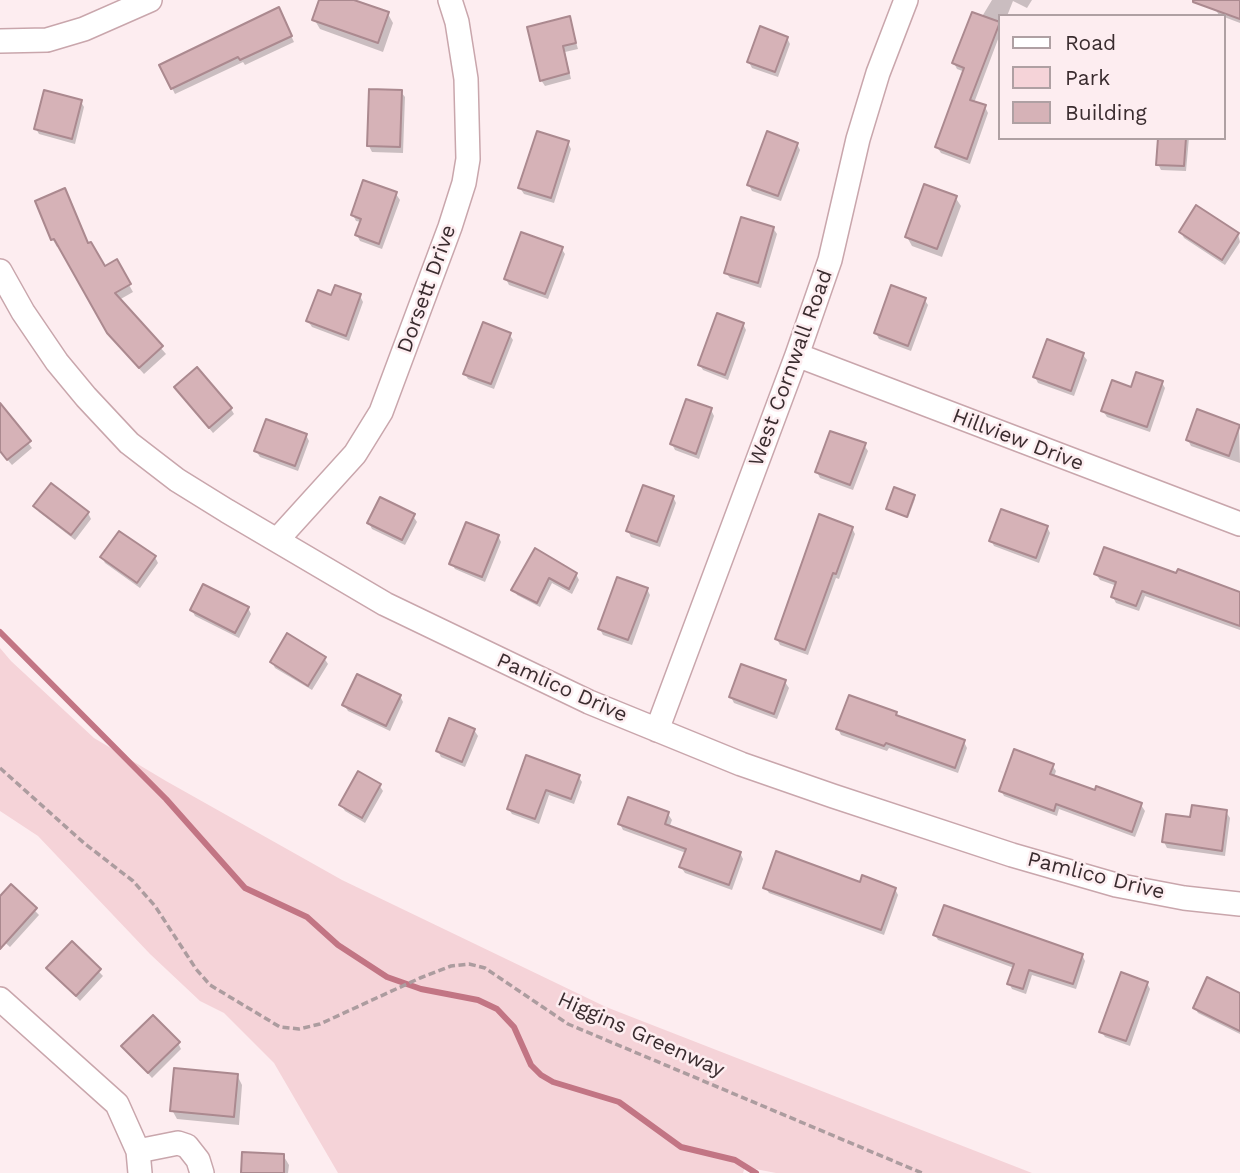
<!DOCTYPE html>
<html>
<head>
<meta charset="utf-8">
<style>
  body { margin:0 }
  #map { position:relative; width:1240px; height:1173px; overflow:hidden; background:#fdedf0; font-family:"Work Sans",sans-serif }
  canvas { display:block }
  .legend { position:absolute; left:998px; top:14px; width:228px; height:126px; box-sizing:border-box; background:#fdedf0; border:2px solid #afa0a3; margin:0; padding:9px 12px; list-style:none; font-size:21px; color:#3a2c2f }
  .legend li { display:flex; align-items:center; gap:14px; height:35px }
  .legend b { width:35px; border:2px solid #afa0a3 }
</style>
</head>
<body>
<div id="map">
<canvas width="1240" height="1173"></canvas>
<ul class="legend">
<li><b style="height:9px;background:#fff"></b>Road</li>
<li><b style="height:19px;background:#f5d3d8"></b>Park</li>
<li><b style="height:19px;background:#d6b2b7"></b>Building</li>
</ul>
</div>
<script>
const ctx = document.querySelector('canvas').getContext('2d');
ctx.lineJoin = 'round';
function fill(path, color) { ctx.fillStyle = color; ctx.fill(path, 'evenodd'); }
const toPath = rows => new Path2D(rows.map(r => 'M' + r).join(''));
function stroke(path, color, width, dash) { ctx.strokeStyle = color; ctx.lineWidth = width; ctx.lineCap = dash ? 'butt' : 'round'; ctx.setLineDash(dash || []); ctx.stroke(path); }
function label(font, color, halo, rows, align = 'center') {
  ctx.font = font + ' "Work Sans",sans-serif'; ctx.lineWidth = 5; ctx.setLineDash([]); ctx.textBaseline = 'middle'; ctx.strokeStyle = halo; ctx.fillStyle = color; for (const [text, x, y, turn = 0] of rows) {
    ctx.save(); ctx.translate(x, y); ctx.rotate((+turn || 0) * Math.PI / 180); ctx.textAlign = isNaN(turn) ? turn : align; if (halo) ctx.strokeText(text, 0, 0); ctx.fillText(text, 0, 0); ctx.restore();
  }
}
fill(toPath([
  [0,648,11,661,94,738,166,781,342,880,606,1007,1032,1173,776,1173,745,1167,743,1173,338,1173,274,1063,224,1013,200,1001,150,954,38,836,0,811]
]), '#f5d3d8');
fill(toPath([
  [321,0,349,0,388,14,393,23,383,52,320,29,314,19],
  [992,0,1032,0,1027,8,1013,1,1007,16,1000,16,1000,34,974,103,985,107,988,113,970,164,941,153,937,147,965,72,957,69,954,63],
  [1219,0,1240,0,1240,23,1219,15,1215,9],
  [281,15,294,42,245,65,243,62,175,94,172,88],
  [569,18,578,49,565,52,571,79,545,86,541,80],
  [787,38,790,44,778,77,752,68,749,62],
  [401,92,405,97,403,153,372,152,369,146],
  [81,102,84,107,75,144,39,134,36,129],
  [1159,138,1189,138,1186,171,1161,170,1158,164],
  [568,143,571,149,554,203,524,194,520,188],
  [797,144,800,150,781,201,752,191,749,185],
  [396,194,400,200,382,249,360,241,357,235,361,222,356,221,353,215],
  [955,197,961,206,942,257,912,246,907,237],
  [37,202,89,245,104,269,116,262,133,292,119,300,166,354,144,374,113,340,60,246,57,247,53,240],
  [773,228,777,234,761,288,730,278,726,273],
  [1181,232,1238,234,1240,242,1225,265,1184,238],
  [561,248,565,254,548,299,509,285,506,279],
  [360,296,363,302,349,341,312,327,308,321,332,298],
  [924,299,928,305,911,351,879,339,876,333],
  [743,324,746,330,728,380,703,370,700,365],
  [509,334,513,340,494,389,468,379,465,374],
  [1083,355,1087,360,1074,396,1038,383,1035,377],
  [1162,383,1165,388,1150,432,1107,417,1103,411],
  [176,388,231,409,234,414,213,433],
  [0,406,32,448,12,465,0,451],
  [711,410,714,416,699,459,675,450,672,444],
  [1239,427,1240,463,1191,446,1188,440],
  [306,435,309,441,298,471,260,457,256,451],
  [864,445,868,451,853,490,820,478,817,472],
  [914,496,915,499,908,518,887,509],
  [673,497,676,503,660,547,631,537,628,531],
  [35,506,88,513,91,519,75,540,39,512],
  [413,516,417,522,405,545,372,529,369,523],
  [1047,527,1050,533,1039,563,994,546,991,540],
  [852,528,855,534,839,579,836,578,808,655,780,645,777,639],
  [498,536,501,542,485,582,455,569,451,563],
  [535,551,576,574,579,580,572,594,552,583,540,607,517,595,514,589],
  [102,557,155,557,158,563,140,588,105,563],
  [1096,574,1177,576,1240,594,1240,630,1145,596,1139,611,1116,603,1113,597,1117,586,1100,580],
  [647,589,650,595,632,645,603,635,600,629],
  [248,608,251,614,239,638,195,616,192,610],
  [324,658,328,664,312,690,275,668,272,662],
  [785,682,789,688,777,719,734,703,731,697],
  [400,696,403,702,390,731,348,711,344,705],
  [895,714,898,718,964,742,967,748,958,773,889,748,887,751,841,735,838,729],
  [474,730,478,736,465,767,441,757,438,751],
  [527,758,578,776,582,782,574,804,549,795,539,824,512,814,508,808],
  [1052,765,1056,771,1054,777,1141,805,1145,811,1135,837,1059,809,1057,816,1004,796,1001,790],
  [379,785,383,791,365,823,345,811,341,805],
  [1226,812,1230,818,1225,856,1167,848,1164,842,1192,819],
  [668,814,672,820,669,828,740,853,743,859,732,890,685,873,681,867,686,853,623,830,620,824],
  [861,884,895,889,898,895,884,935,769,893,765,887],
  [11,886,39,915,10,947,0,938,0,898],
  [935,935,1082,955,1085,961,1076,989,1032,975,1026,994,1012,989,1009,983,1014,968,938,940],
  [72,944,103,976,80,1001,49,969],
  [1147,983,1150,989,1130,1046,1105,1037,1101,1031],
  [1240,995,1240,1034,1198,1013,1195,1008],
  [178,1043,181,1049,152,1078,123,1046],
  [237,1075,242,1085,239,1125,177,1119,172,1110],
  [283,1155,289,1165,288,1173,243,1173]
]), '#0003');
stroke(toPath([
  [0,632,166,799,245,888,307,917,338,945,387,977,421,989,478,1000,497,1009,514,1027,531,1065,541,1075,553,1082,619,1102,681,1147,735,1160,756,1173]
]), '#c27584', 6);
const building = toPath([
  [319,0,354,0,389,12,378,43,312,20,319,0],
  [1193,0,1240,0,1240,19,1193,2,1193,0],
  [279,7,292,36,240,60,238,57,171,89,159,65,279,7],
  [972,12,1000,22,970,100,986,105,967,159,935,147,964,68,952,63,972,12],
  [570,16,576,43,563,46,569,73,540,81,527,27,570,16],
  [760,26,788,37,775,72,747,62,760,26],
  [369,89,402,90,400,147,367,146,369,89],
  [44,90,82,100,72,139,34,129,44,90],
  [537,131,569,141,551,198,518,188,537,131],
  [767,131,798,143,778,196,747,185,767,131],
  [1158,138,1186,138,1184,166,1156,165,1158,138],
  [363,180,397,192,379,244,355,235,361,219,351,215,363,180],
  [924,184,957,196,937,249,905,237,924,184],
  [65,188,88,243,91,242,105,266,117,259,131,284,115,293,163,346,139,368,107,333,54,239,51,240,35,201,65,188],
  [1196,205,1239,233,1222,260,1179,232,1196,205],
  [741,217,774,227,758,283,724,273,741,217],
  [521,232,563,247,545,294,504,279,521,232],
  [335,285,361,294,346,336,306,321,318,290,331,295,335,285],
  [891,285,926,298,908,346,874,333,891,285],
  [717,313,744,323,725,375,698,365,717,313],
  [483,322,511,333,491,384,463,374,483,322],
  [1047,339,1084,353,1071,391,1033,377,1047,339],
  [197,367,232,408,209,428,174,387,197,367],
  [1136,372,1163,381,1147,427,1101,411,1112,380,1131,387,1136,372],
  [686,399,712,408,696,454,670,444,686,399],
  [0,403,31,441,7,460,0,451,0,403],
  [1197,409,1240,425,1229,456,1186,440,1197,409],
  [266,419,307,434,295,466,254,451,266,419],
  [830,431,866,443,850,485,815,472,830,431],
  [51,483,89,512,71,535,33,506,51,483],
  [643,485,674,496,657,542,626,531,643,485],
  [894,487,915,495,907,517,886,509,894,487],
  [380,497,415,514,402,540,367,523,380,497],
  [1001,509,1048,526,1036,558,989,541,1001,509],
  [819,514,853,527,836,574,833,573,805,650,775,639,819,514],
  [466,522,499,535,482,577,449,564,466,522],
  [119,531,156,556,137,583,100,557,119,531],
  [1104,547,1176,573,1178,569,1240,592,1240,626,1142,591,1136,606,1111,597,1116,582,1094,574,1104,547],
  [535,548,577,573,569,589,549,578,537,603,511,590,535,548],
  [617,577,648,588,628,640,598,629,617,577],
  [203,584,249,607,235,633,190,610,203,584],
  [287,633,326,657,308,686,270,662,287,633],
  [741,664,786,680,774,714,729,697,741,664],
  [357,674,401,695,386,726,342,705,357,674],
  [849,695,897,712,896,715,965,740,955,768,886,743,884,746,836,729,849,695],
  [449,718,475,729,462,762,436,751,449,718],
  [1014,749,1054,764,1050,774,1095,790,1096,786,1142,803,1132,832,1056,804,1054,811,999,791,1014,749],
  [526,755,580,775,571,799,546,790,535,819,507,809,526,755],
  [358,771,381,784,362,818,339,805,358,771],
  [628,797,669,812,665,824,741,852,729,885,679,867,686,849,618,824,628,797],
  [1192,805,1227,810,1222,851,1162,842,1166,814,1190,817,1192,805],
  [776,851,860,882,862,875,896,888,881,930,763,888,776,851],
  [11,884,37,908,0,949,0,896,11,884],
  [944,905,1083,954,1073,984,1029,970,1023,989,1007,984,1014,964,933,935,944,905],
  [72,941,101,969,76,996,46,968,72,941],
  [1121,972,1148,982,1126,1041,1099,1032,1121,972],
  [1207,977,1240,993,1240,1031,1193,1008,1207,977],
  [153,1015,180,1042,148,1073,121,1046,153,1015],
  [174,1068,238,1074,234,1117,170,1111,174,1068],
  [242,1152,284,1154,284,1173,241,1173,242,1152]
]);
fill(building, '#d6b2b7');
stroke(building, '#ab898f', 2);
const street = toPath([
  [0,41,47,40,84,29,150,0],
  [0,271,23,312,57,362,86,397,129,443,177,480,227,511,385,604,589,702,741,764,833,796,1012,855,1116,885,1184,898,1240,904],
  [797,355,1240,524],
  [277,540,355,454,381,412,450,227,464,183,468,159,466,79,457,22,450,0],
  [657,730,797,355,830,260,858,139,878,73,906,0],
  [0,999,117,1104,138,1151,140,1173],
  [138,1151,178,1143,187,1146,198,1160,202,1173]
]);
stroke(street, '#c9a6ac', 26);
stroke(toPath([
  [0,768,84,843,133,881,155,906,196,969,210,985,280,1027,299,1029,320,1024,420,978,451,966,469,964,485,968,568,1024,922,1173]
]), '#ac9c9f', 3.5, [7, 3.5]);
stroke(street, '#fff', 23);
label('21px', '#3a2c2f', '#fdedf0', [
  ["Dorsett Drive",427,289,-70],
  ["West Cornwall Road",791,368,-70],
  ["Hillview Drive",1018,440,21],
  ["Pamlico Drive",562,688,24],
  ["Pamlico Drive",1096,876,14],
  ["Higgins Greenway",641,1035,24]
]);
</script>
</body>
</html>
